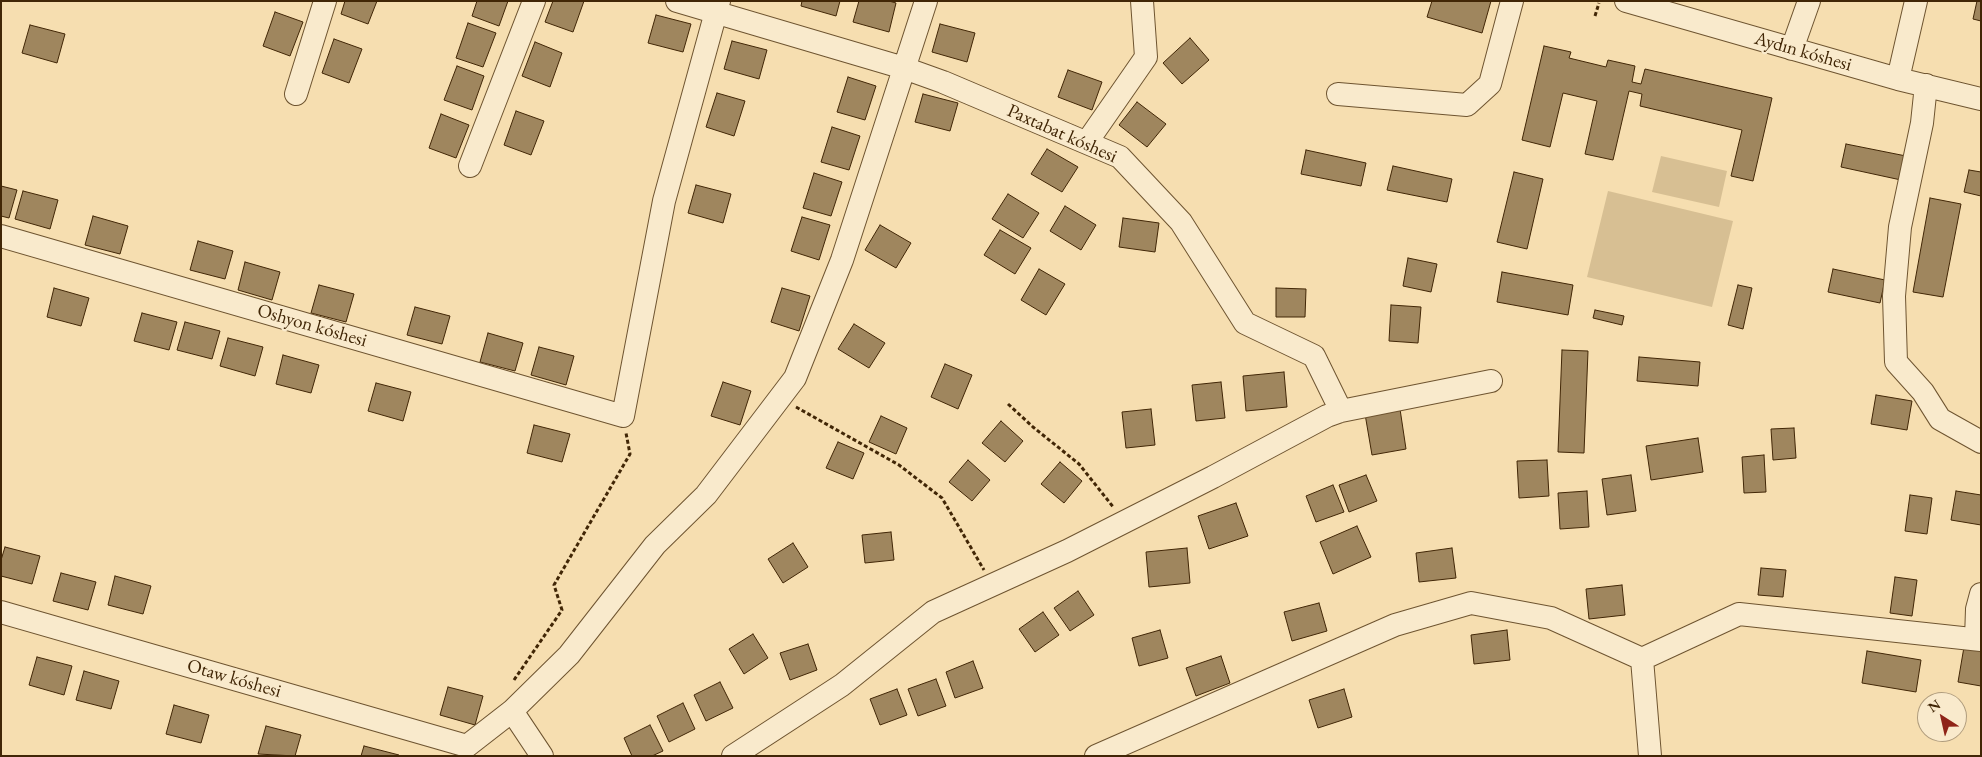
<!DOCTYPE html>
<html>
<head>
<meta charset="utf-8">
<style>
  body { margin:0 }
  #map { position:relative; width:1982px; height:757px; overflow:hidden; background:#f6deb0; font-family:"EB Garamond",serif }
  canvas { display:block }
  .frame { position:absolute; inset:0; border:2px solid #412606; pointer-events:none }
  .north { position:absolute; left:1917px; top:692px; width:50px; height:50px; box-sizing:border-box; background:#f9eacc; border:1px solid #af9c7d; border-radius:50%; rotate:325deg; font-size:14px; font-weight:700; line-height:20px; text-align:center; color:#412606 }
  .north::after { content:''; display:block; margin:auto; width:18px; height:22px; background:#8f2418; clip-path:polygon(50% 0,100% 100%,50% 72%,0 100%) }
</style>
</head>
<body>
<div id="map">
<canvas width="1982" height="757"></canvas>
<div class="frame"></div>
<div class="north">N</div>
</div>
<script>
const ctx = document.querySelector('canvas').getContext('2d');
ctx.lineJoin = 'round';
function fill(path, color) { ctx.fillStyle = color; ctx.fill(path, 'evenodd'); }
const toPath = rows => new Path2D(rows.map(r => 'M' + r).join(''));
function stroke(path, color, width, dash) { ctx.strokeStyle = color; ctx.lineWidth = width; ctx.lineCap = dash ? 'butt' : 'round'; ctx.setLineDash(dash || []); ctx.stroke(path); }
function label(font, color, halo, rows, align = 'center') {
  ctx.font = font + ' "EB Garamond",serif'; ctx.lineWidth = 4.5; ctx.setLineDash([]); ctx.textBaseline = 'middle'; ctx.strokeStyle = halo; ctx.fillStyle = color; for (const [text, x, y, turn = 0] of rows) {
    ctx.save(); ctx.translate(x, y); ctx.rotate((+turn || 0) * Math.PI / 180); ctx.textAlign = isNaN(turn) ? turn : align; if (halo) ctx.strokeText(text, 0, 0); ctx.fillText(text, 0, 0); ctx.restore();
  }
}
fill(toPath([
  [1661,156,1727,171,1719,207,1652,192],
  [1608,191,1733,221,1712,307,1587,277]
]), '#d7bf93');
const building = toPath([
  [345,1,377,1,368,24,341,14,345,1],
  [477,1,508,1,499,26,472,16,477,1],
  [553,1,584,1,573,32,545,22,553,1],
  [802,1,840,1,836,16,801,6,802,1],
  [859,1,889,1,896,3,889,32,853,22,859,1],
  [1432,1,1491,1,1482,33,1427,17,1432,1],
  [1977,1,1981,1,1981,21,1973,19,1977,1],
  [275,12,303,22,290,56,263,46,275,12],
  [656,15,691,24,683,52,648,43,656,15],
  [468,23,496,33,483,67,456,58,468,23],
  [940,24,975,33,967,62,932,52,940,24],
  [30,25,65,34,57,63,22,53,30,25],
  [1190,38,1209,60,1182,84,1163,63,1190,38],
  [334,39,362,49,349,83,322,73,334,39],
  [732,41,767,50,759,79,724,69,732,41],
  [535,42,562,53,550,87,522,76,535,42],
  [1544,46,1571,52,1569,58,1606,67,1608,60,1635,66,1632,82,1641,84,1645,69,1772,98,1753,181,1731,176,1742,130,1640,106,1642,94,1629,91,1613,160,1585,154,1597,101,1563,93,1550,147,1522,140,1544,46],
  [457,66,484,76,472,110,444,100,457,66],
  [1068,70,1102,82,1092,110,1058,97,1068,70],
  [848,77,876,86,865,120,837,112,848,77],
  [717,93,745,101,734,136,706,127,717,93],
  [923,94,958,103,950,131,915,122,923,94],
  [1137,102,1166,124,1147,147,1119,125,1137,102],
  [516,111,544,121,531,155,504,145,516,111],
  [441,114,469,125,456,158,429,148,441,114],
  [832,127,860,136,849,170,821,162,832,127],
  [1846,144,1906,156,1901,180,1841,167,1846,144],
  [1047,149,1078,167,1062,192,1031,174,1047,149],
  [1306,150,1366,163,1361,186,1301,174,1306,150],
  [1393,166,1452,179,1447,202,1387,190,1393,166],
  [1969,170,1981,172,1981,196,1964,192,1969,170],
  [1514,172,1543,179,1527,249,1497,242,1514,172],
  [814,173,842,182,831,216,803,208,814,173],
  [696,185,731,194,723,223,688,213,696,185],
  [1,186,17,190,9,218,1,216,1,186],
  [23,191,58,200,50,229,15,219,23,191],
  [1008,194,1039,213,1023,238,992,219,1008,194],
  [1930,198,1961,204,1943,297,1913,292,1930,198],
  [1065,206,1096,225,1081,250,1050,231,1065,206],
  [93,216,128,226,120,254,85,245,93,216],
  [802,217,830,225,819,260,791,251,802,217],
  [1123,218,1159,223,1155,252,1119,247,1123,218],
  [880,225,911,243,896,268,865,250,880,225],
  [1000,230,1031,248,1015,274,984,255,1000,230],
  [198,241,233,251,225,279,190,270,198,241],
  [1408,258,1437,264,1431,292,1403,286,1408,258],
  [245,262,280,272,272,300,238,290,245,262],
  [1039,269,1065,284,1046,315,1021,300,1039,269],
  [1833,269,1885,280,1880,303,1828,292,1833,269],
  [1502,272,1573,285,1568,315,1497,302,1502,272],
  [319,285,354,294,346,322,311,313,319,285],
  [1738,285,1752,288,1743,329,1728,325,1738,285],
  [54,288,89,298,81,326,47,317,54,288],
  [782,288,810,296,799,331,771,322,782,288],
  [1276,288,1306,289,1305,317,1276,317,1276,288],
  [1391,305,1421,307,1418,343,1389,341,1391,305],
  [415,307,450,316,442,344,407,335,415,307],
  [1595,310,1624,316,1622,325,1593,318,1595,310],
  [142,313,177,322,169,350,134,341,142,313],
  [185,322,220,331,212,359,177,350,185,322],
  [854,324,885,343,869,368,838,349,854,324],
  [488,333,523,343,515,371,480,362,488,333],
  [228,338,263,347,255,376,220,366,228,338],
  [539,347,574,356,566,385,531,375,539,347],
  [1562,350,1588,351,1584,453,1558,452,1562,350],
  [283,355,319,365,311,393,276,384,283,355],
  [1639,357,1700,362,1698,386,1637,381,1639,357],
  [945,364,972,375,958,409,931,397,945,364],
  [1284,372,1287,407,1246,411,1243,376,1284,372],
  [723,382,751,391,740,425,711,416,723,382],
  [1221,382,1225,418,1196,421,1192,385,1221,382],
  [376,383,411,392,403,421,368,411,376,383],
  [1876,395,1912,401,1907,430,1871,424,1876,395],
  [1151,409,1155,445,1126,448,1122,412,1151,409],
  [1400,409,1406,449,1372,455,1365,414,1400,409],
  [881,416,907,428,896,454,869,442,881,416],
  [1001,421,1023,441,1005,462,982,443,1001,421],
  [534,425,570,434,562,462,527,453,534,425],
  [1794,428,1796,458,1773,460,1771,429,1794,428],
  [1698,438,1703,472,1651,480,1646,446,1698,438],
  [838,442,864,453,853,479,826,468,838,442],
  [1764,455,1766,492,1744,493,1742,457,1764,455],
  [968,460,990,480,972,501,949,482,968,460],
  [1547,460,1549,496,1519,498,1517,461,1547,460],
  [1060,462,1082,481,1064,503,1041,484,1060,462],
  [1366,475,1377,501,1349,512,1339,485,1366,475],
  [1631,475,1636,511,1607,515,1602,479,1631,475],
  [1333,485,1344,512,1316,522,1306,496,1333,485],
  [1587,491,1589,527,1560,529,1558,493,1587,491],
  [1956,491,1981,495,1981,525,1951,520,1956,491],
  [1910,495,1932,498,1927,534,1905,531,1910,495],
  [1236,503,1248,536,1209,549,1198,516,1236,503],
  [1357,526,1371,557,1333,574,1320,542,1357,526],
  [891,532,894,560,865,563,862,535,891,532],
  [793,543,808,567,783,583,768,559,793,543],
  [5,547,40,556,32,584,1,576,1,560,5,547],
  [1187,548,1190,583,1149,587,1146,552,1187,548],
  [1452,548,1456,578,1419,582,1416,553,1452,548],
  [1761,568,1786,570,1783,597,1758,595,1761,568],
  [61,573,96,582,88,610,53,601,61,573],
  [115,576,151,586,143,614,108,605,115,576],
  [1895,577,1917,580,1912,616,1890,613,1895,577],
  [1622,585,1625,615,1589,619,1586,589,1622,585],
  [1078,591,1094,615,1070,631,1054,608,1078,591],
  [1319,603,1327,631,1292,641,1284,612,1319,603],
  [1043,612,1059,635,1035,652,1019,629,1043,612],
  [1160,630,1168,658,1139,666,1132,638,1160,630],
  [1507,630,1510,660,1474,664,1471,635,1507,630],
  [753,634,768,658,744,674,729,649,753,634],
  [808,644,817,670,790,680,780,653,808,644],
  [1964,647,1981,650,1981,686,1958,682,1964,647],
  [1867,651,1921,660,1916,692,1862,683,1867,651],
  [1221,656,1230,683,1196,696,1186,668,1221,656],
  [37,657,72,666,64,695,29,685,37,657],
  [973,661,983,688,955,698,946,672,973,661],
  [84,671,119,681,111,709,76,700,84,671],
  [936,679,946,706,918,716,908,689,936,679],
  [720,682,733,708,706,721,694,695,720,682],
  [448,687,483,696,475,725,440,715,448,687],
  [897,689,907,715,880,725,870,699,897,689],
  [1344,689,1352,717,1318,728,1309,700,1344,689],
  [683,703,695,729,669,742,657,716,683,703],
  [174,705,209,715,201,743,166,734,174,705],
  [650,725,663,751,652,756,632,756,624,738,650,725],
  [266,726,301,735,295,756,258,754,266,726],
  [364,746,399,755,399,756,361,756,364,746]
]);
fill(building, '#9f865e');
stroke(building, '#412606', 1);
const minor = toPath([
  [677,1,904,68,943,82,1120,157,1181,222,1245,323,1314,356,1341,411],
  [1626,1,1898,79,1981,99],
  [1792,49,1809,1],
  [1898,79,1916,1],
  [1926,85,1922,123,1900,227,1894,296,1896,362,1923,392,1940,419,1981,442],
  [296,94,325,1],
  [1338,94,1467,105,1490,84,1512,1],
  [1087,142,1146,57,1142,1],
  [470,166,534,1],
  [1,236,623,416,664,201,719,1],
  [1,612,467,746,512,711,569,655,655,545,706,495,795,378,842,260,926,1],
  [1976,639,1977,609,1981,594],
  [1642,659,1650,756],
  [512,711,542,756],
  [733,756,842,685,933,612,1067,551,1213,477,1327,416,1341,411,1491,381],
  [1096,756,1395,625,1471,603,1551,618,1642,659,1739,614,1981,640]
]);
stroke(minor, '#6e5430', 24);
stroke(toPath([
  [1595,16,1599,3],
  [1008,404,1033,427,1079,464,1114,508],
  [796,407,899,465,942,498,984,570],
  [514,680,562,610,554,585,630,454,626,433]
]), '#412606', 3, [4, 2.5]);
stroke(minor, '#f9eacc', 22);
label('19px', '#412606', '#f9eacc', [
  ["Aydın kóshesi",1803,52,16],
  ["Paxtabat kóshesi",1062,134,24],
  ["Oshyon kóshesi",312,326,16],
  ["Otaw kóshesi",234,679,16]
]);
</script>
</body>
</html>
